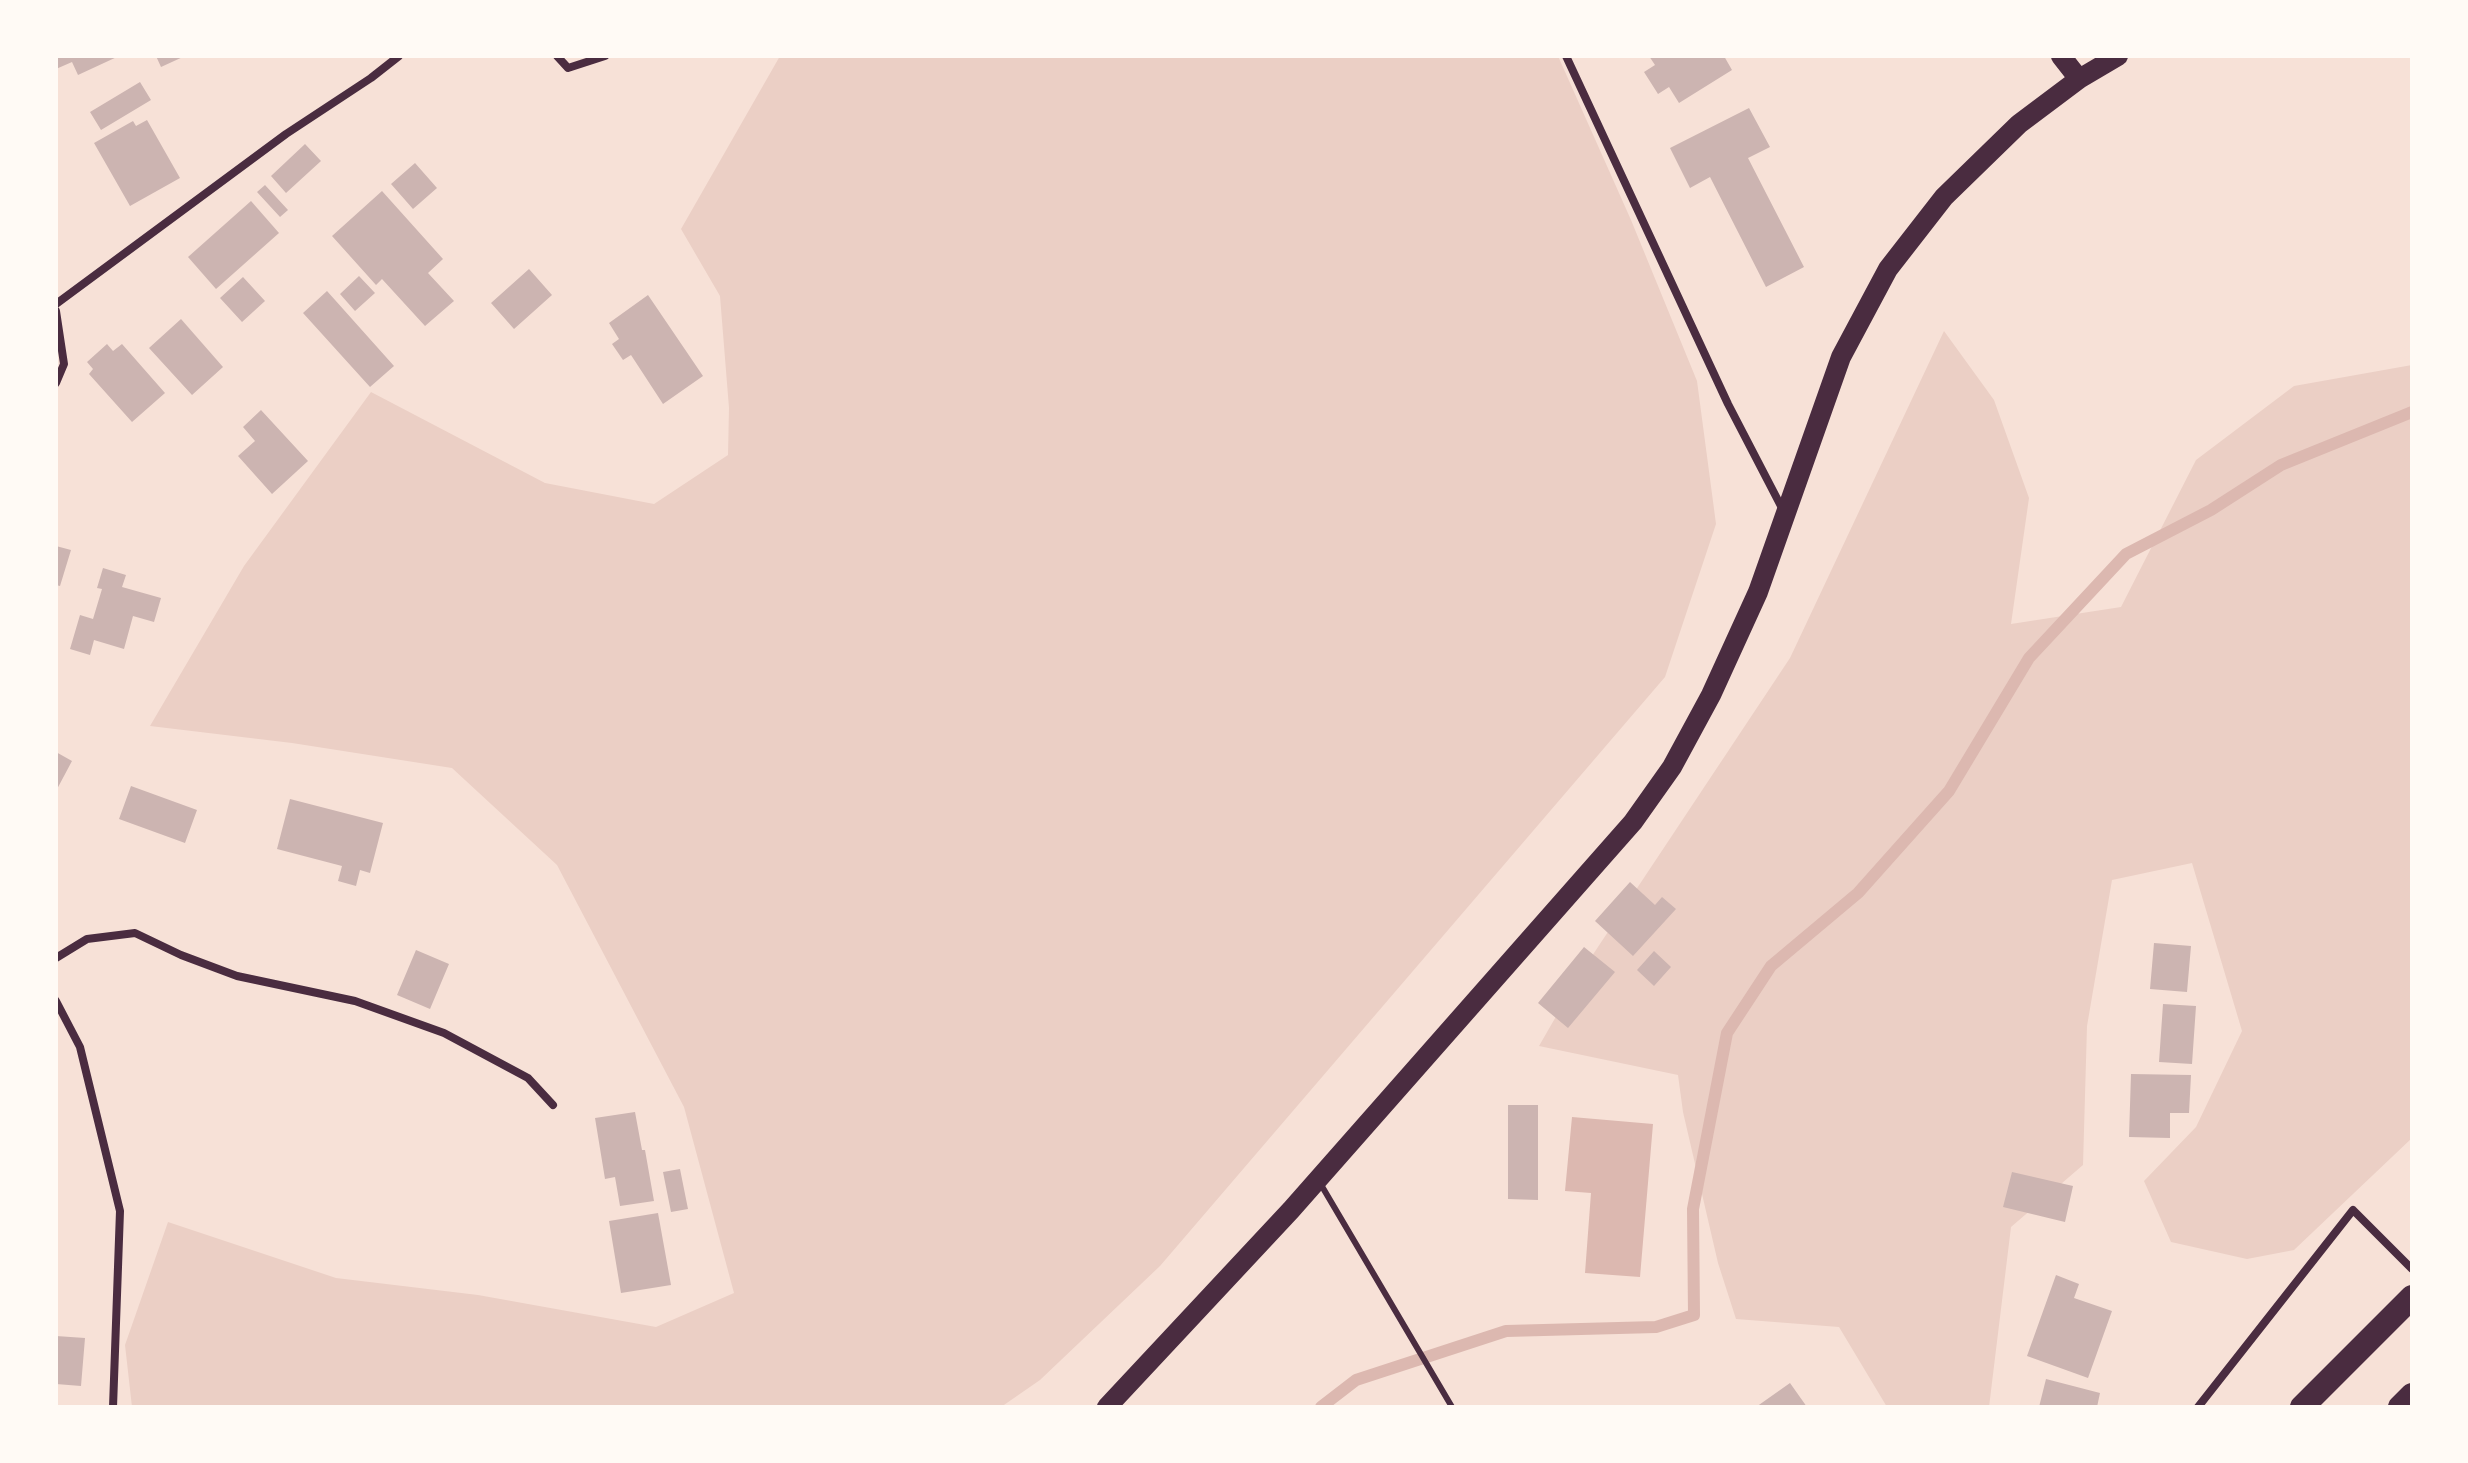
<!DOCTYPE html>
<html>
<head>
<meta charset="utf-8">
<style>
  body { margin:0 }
  #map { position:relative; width:2468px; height:1463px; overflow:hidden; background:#f7e1d7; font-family:"Nunito Sans",sans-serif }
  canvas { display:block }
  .frame { position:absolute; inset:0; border:58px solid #fffaf5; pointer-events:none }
</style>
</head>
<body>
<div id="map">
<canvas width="2468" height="1463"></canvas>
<div class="frame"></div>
</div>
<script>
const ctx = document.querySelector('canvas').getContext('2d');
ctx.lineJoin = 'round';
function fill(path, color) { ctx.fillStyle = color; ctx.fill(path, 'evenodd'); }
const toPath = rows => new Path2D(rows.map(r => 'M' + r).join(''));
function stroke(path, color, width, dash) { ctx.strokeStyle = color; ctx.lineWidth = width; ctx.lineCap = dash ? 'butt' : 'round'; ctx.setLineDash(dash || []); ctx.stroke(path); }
fill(toPath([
  [780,56,1558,56,1631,220,1697,381,1716,524,1665,677,1160,1266,1040,1380,1001,1407,132,1407,125,1345,168,1222,336,1278,478,1295,656,1327,734,1293,684,1107,557,865,452,768,292,743,150,726,244,566,371,392,545,483,654,504,728,455,729,408,720,296,681,229],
  [1944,331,1994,400,2029,498,2011,624,2121,607,2196,460,2294,386,2412,365,2412,1138,2294,1250,2247,1259,2171,1242,2144,1181,2196,1127,2242,1031,2192,863,2112,880,2087,1026,2083,1165,2011,1227,1989,1407,1887,1407,1839,1327,1736,1319,1718,1263,1683,1112,1678,1075,1539,1046,1584,968,1790,658]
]), '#ebcfc5');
fill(toPath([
  [1572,1117,1653,1124,1640,1277,1585,1273,1591,1193,1565,1191]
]), '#dcb8b0');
stroke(toPath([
  [1321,1407,1356,1380,1506,1331,1656,1327,1694,1315,1693,1209,1727,1033,1771,966,1858,893,1949,791,2029,658,2126,554,2211,510,2281,465,2412,412]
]), '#dcb8b0', 12);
fill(toPath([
  [56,56,119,56,78,75,72,62,56,69],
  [156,56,185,56,161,67],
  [1649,56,1724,56,1732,70,1679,103,1669,87,1658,94,1644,72,1655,65],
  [140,82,151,100,101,130,90,112],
  [1749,108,1770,147,1748,158,1804,267,1766,287,1710,177,1690,188,1670,148],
  [147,120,180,178,130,206,94,143,133,121,136,126],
  [305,144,321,161,286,193,271,176],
  [415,163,437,188,413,209,391,184],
  [265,185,288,210,280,217,257,192],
  [382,191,443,259,428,273,454,301,425,326,382,279,376,285,332,236],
  [251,201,279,233,216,289,188,257],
  [529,269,552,295,514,329,491,303],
  [359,276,375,293,355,311,340,294],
  [243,277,265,301,242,322,220,298],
  [327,291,394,366,370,387,303,313],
  [648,295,703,376,663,404,631,355,623,360,612,344,619,339,609,323],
  [181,319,223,367,192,395,149,348],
  [107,344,113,351,122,344,165,393,132,422,89,374,93,369,87,362],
  [261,410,308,461,272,494,238,456,255,441,243,427],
  [56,546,71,550,60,586,56,585],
  [103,568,126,575,122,587,161,598,154,622,133,616,124,649,94,640,90,655,70,649,80,615,93,619,102,589,97,588],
  [56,752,72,761,56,791],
  [131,786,197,810,185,843,119,819],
  [290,799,383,823,370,873,360,870,356,886,338,881,342,866,277,849],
  [1630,882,1655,905,1662,897,1676,909,1633,956,1595,921],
  [2154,943,2191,946,2187,992,2150,989],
  [1584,947,1615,972,1568,1028,1538,1003],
  [416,950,449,964,430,1009,397,995],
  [1654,951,1671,967,1654,986,1637,970],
  [2163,1004,2196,1006,2192,1064,2159,1062],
  [2131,1074,2191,1075,2189,1113,2170,1113,2170,1138,2129,1137],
  [1508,1105,1538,1105,1538,1200,1508,1199],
  [635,1112,642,1150,645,1150,654,1201,620,1206,615,1177,605,1179,595,1118],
  [680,1169,688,1209,671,1212,663,1172],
  [2012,1172,2073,1186,2065,1222,2003,1207],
  [658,1213,671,1285,621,1293,609,1221],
  [2056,1275,2079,1284,2074,1298,2112,1311,2088,1378,2027,1356],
  [56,1336,85,1338,81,1386,56,1384],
  [2046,1379,2100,1393,2097,1407,2039,1407],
  [1790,1383,1807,1407,1756,1407]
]), '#ccb4b1');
stroke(toPath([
  [1320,1183,1452,1407]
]), '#4a2c40', 6);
stroke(toPath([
  [557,56,568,68,605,56],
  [1566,56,1728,404,1783,510],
  [56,304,286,134,371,78,399,56],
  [56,311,64,364,56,383],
  [56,958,87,939,135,933,181,955,237,976,355,1001,444,1033,528,1078,553,1105],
  [56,1001,80,1047,120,1211,113,1407],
  [2198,1407,2353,1210,2412,1269]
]), '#4a2c40', 8);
stroke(toPath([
  [2061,56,2079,79],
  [1107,1407,1291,1210,1633,822,1672,767,1711,695,1758,592,1841,357,1888,269,1944,197,2019,124,2079,79,2118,56]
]), '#4a2c40', 20);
stroke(toPath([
  [2302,1407,2412,1297],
  [2400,1407,2412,1395]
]), '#4a2c40', 24);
</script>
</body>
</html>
